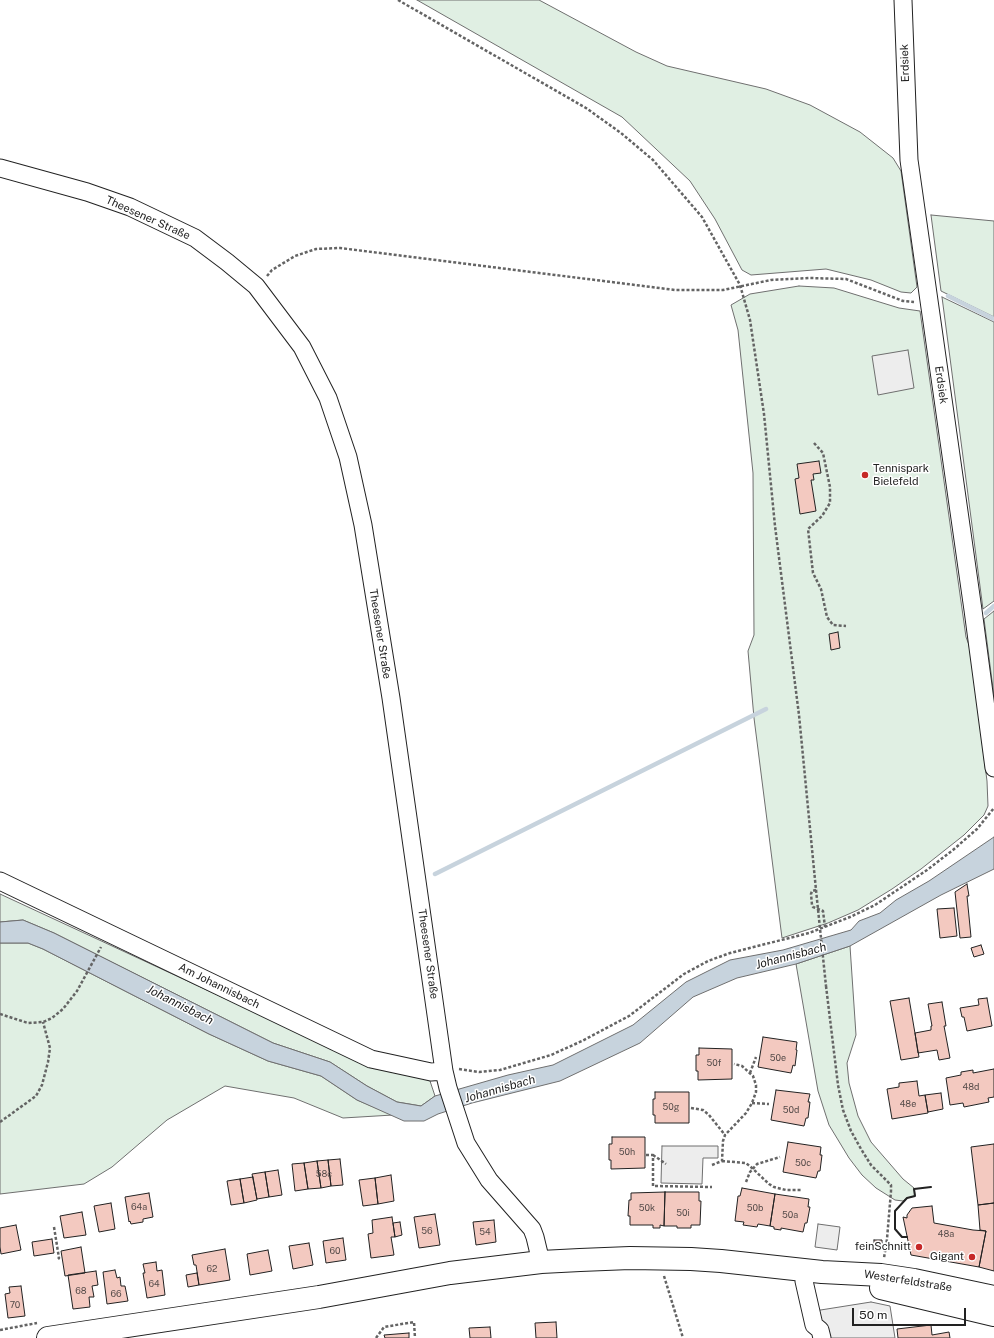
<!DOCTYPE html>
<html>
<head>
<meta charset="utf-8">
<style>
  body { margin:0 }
  #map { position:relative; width:994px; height:1338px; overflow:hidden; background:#fff; font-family:"Public Sans",sans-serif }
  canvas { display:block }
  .scale { position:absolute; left:852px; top:1308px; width:114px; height:18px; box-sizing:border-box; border:2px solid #222; border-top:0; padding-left:5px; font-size:12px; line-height:14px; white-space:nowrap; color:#222; -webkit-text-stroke:3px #fff; paint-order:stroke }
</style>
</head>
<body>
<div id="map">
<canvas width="994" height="1338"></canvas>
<div class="scale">50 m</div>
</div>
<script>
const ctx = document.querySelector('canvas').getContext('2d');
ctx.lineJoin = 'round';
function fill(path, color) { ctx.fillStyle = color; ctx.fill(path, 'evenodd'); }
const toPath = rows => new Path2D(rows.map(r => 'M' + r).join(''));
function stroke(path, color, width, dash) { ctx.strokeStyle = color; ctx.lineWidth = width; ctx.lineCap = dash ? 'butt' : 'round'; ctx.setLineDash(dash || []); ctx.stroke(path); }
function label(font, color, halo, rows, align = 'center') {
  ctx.font = font + ' "Public Sans",sans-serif'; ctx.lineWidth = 3; ctx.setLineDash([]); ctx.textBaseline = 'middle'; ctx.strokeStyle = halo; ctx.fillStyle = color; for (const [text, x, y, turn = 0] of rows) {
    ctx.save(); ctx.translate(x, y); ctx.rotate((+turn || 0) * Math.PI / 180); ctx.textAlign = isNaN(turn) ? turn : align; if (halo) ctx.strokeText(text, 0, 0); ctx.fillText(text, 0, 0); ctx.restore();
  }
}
const green = toPath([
  [417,0,539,0,636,52,667,66,766,89,810,105,860,132,893,158,901,171,917,287,911,293,901,292,871,280,826,269,751,275,742,270,715,219,690,181,622,117,417,0],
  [931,215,994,221,994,317,941,291,931,215],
  [799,286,834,288,899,308,920,311,966,637,969,645,972,662,987,781,988,806,984,815,964,835,921,869,892,889,858,910,828,923,782,938,754,718,748,651,754,635,753,473,738,330,731,305,750,294,799,286],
  [942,297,994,322,994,601,983,609,942,297],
  [994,611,994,696,984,619,994,611],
  [0,894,319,1042,428,1075,435,1096,421,1106,397,1102,367,1086,330,1062,273,1043,54,933,23,920,0,922,0,894],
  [0,943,28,943,43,949,209,1034,268,1061,321,1076,357,1100,393,1115,343,1118,294,1098,225,1086,167,1120,112,1167,84,1184,0,1194,0,943],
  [850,946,856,1035,847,1063,849,1083,858,1116,871,1142,903,1179,914,1188,915,1196,907,1198,903,1201,895,1200,876,1188,862,1175,849,1158,829,1125,818,1091,796,964,850,946]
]);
fill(green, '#e0efe3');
stroke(green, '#6f6f6f', 1);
const parking = toPath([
  [908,350,914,388,878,395,872,356,908,350],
  [662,1146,718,1146,718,1158,703,1158,702,1184,661,1183,662,1146],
  [818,1224,840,1227,837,1250,815,1247,818,1224],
  [871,1302,890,1306,895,1338,813,1338,808,1312,871,1302]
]);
fill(parking, '#ededed');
stroke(parking, '#6f6f6f', 1);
const water = toPath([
  [994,837,994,869,941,895,850,946,796,964,737,978,693,997,640,1043,560,1081,472,1103,438,1114,424,1121,404,1121,357,1100,321,1076,268,1061,209,1034,43,949,28,943,0,943,0,922,23,920,54,933,273,1043,330,1062,367,1086,397,1102,421,1106,435,1096,508,1075,553,1065,633,1025,686,982,730,960,783,950,851,930,859,921,880,913,896,900,929,881,994,837]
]);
fill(water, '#c7d3dd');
stroke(water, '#6f6f6f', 1);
stroke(toPath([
  [948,296,994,319],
  [986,613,994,606],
  [435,874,766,709]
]), '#c7d3dd', 4.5);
const building = toPath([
  [819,461,821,473,813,474,814,480,811,480,816,511,800,514,795,479,799,478,797,464,819,461],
  [838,632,840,648,831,650,829,634,838,632],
  [967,884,969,896,967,896,971,937,960,938,955,892,967,884],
  [954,908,957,936,940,938,937,909,954,908],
  [981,945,984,954,974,957,971,948,981,945],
  [909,998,919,1057,901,1060,890,1001,909,998],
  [987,998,992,1026,967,1031,964,1017,962,1017,960,1008,979,1005,978,999,987,998],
  [942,1002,946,1026,944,1026,950,1058,939,1060,937,1050,918,1053,915,1033,931,1030,931,1026,932,1026,928,1004,942,1002],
  [763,1037,797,1042,796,1050,797,1050,795,1066,793,1065,791,1073,758,1067,763,1037],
  [699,1048,732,1049,732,1079,698,1080,698,1071,696,1071,696,1055,699,1055,699,1048],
  [994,1069,994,1097,988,1098,989,1102,964,1107,963,1103,950,1105,946,1078,961,1075,961,1072,973,1070,973,1073,994,1069],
  [917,1081,919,1096,925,1095,928,1113,892,1119,887,1089,899,1087,899,1083,917,1081],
  [776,1090,810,1094,808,1102,810,1102,808,1118,806,1118,804,1126,771,1120,776,1090],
  [655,1092,689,1092,689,1123,655,1123,655,1115,653,1115,653,1099,655,1099,655,1092],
  [941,1093,943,1109,928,1112,925,1095,941,1093],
  [612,1137,645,1137,645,1168,611,1169,611,1160,609,1160,609,1144,612,1144,612,1137],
  [788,1142,821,1147,820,1155,822,1155,820,1171,818,1171,816,1178,783,1172,788,1142],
  [994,1144,994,1203,978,1205,971,1147,994,1144],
  [340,1159,343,1185,331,1186,328,1160,340,1159],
  [328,1160,331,1186,321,1188,317,1161,328,1160],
  [317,1161,321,1188,308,1189,304,1163,317,1161],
  [304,1163,308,1189,295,1191,292,1164,304,1163],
  [278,1170,282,1195,269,1197,265,1172,278,1170],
  [265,1172,269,1197,257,1199,252,1174,265,1172],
  [391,1175,394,1201,378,1204,375,1178,391,1175],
  [253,1177,257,1200,244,1203,240,1179,253,1177],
  [375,1178,378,1204,363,1206,359,1180,375,1178],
  [240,1179,244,1203,231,1205,227,1181,240,1179],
  [742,1188,775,1194,770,1226,758,1224,757,1227,743,1225,744,1222,735,1221,738,1196,740,1196,742,1188],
  [665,1192,699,1192,699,1201,701,1201,700,1225,691,1225,691,1228,677,1228,677,1226,664,1226,665,1192],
  [665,1192,664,1226,660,1225,660,1228,653,1228,653,1225,630,1225,630,1216,628,1216,629,1200,631,1200,631,1193,665,1192],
  [149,1193,153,1217,143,1219,143,1222,131,1224,130,1221,129,1222,125,1197,149,1193],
  [775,1194,809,1199,808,1207,810,1207,807,1223,805,1223,803,1232,781,1228,781,1230,774,1229,774,1227,770,1226,775,1194],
  [111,1203,115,1229,99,1232,94,1206,111,1203],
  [994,1203,994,1271,979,1267,986,1231,980,1230,978,1205,994,1203],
  [932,1206,934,1223,973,1230,986,1231,979,1267,911,1255,903,1217,907,1218,907,1215,912,1208,932,1206],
  [82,1212,86,1235,64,1238,60,1216,82,1212],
  [435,1214,440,1245,419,1248,414,1217,435,1214],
  [392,1217,395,1237,391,1237,394,1255,371,1258,368,1234,373,1233,372,1220,392,1217],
  [494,1220,496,1242,476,1245,473,1222,494,1220],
  [400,1222,402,1235,395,1237,393,1223,400,1222],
  [16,1225,21,1250,1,1254,0,1247,0,1228,16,1225],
  [343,1238,346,1260,326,1263,323,1241,343,1238],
  [52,1239,54,1253,34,1256,32,1242,52,1239],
  [874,1240,882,1240,882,1247,874,1247,874,1240],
  [309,1243,313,1265,293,1269,289,1246,309,1243],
  [81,1247,85,1273,65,1276,61,1251,81,1247],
  [225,1249,230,1280,199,1285,196,1265,194,1265,192,1255,225,1249],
  [268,1250,272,1271,250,1275,247,1254,268,1250],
  [156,1262,157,1271,162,1270,165,1295,147,1298,143,1273,145,1273,143,1264,156,1262],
  [115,1270,117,1278,120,1277,121,1286,125,1286,128,1301,107,1304,103,1272,115,1270],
  [96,1271,98,1285,92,1286,94,1297,89,1297,90,1307,73,1309,68,1275,96,1271],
  [197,1273,199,1285,188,1287,186,1275,197,1273],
  [21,1286,25,1316,8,1318,5,1294,10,1293,9,1287,21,1286],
  [556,1322,557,1338,536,1338,535,1323,556,1322],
  [931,1325,932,1335,949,1332,950,1338,898,1338,897,1329,931,1325],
  [490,1327,491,1338,470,1338,469,1328,490,1327],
  [409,1333,409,1338,385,1338,384,1335,409,1333]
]);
fill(building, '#f3c9c0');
stroke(building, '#222', 1);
const minor = toPath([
  [903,0,909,160,973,610,994,768],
  [0,168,87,192,130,207,195,238,227,262,256,286,302,347,328,398,348,457,363,525,391,698,444,1071,448,1088,466,1143,489,1180,532,1229,535,1237,541,1262],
  [0,881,371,1059,431,1072,444,1071],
  [805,1270,804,1281,814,1325,820,1330,822,1338]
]);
const major = toPath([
  [881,1288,994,1315],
  [48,1338,319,1297,450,1273,541,1262,580,1260,630,1258,691,1259,721,1261,822,1272,881,1275,914,1280,994,1297]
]);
stroke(minor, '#222', 19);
stroke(major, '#222', 24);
stroke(toPath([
  [398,0,586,108,621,133,653,160,702,217,740,285,750,320,764,414,775,526,799,715,816,890,812,891,811,894,812,905,813,907,823,911,825,927],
  [267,276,272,270,295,256,316,249,340,248,675,290,723,290,771,280,809,278,846,279,903,301,914,302],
  [814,443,823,453,830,487,830,503,822,516,808,529,813,573,821,589,827,617,833,625,846,626],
  [826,986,838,1085,843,1110,851,1131,861,1149,871,1165,891,1185,891,1191,887,1239,884,1258],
  [0,1014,28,1023,43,1022,52,1018,63,1009,77,991,101,947],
  [459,1069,479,1072,500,1070,551,1055,582,1041,629,1016,684,974,708,961,730,953,809,933,850,917,875,905,927,870,953,850,977,829,994,808],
  [750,1073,756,1057],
  [752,1103,769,1104],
  [691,1108,703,1110,709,1115,725,1135],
  [0,1122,36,1096,42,1085,48,1062,50,1048,43,1022],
  [646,1155,653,1155,653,1186,712,1187],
  [653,1155,666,1164],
  [722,1161,746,1163,752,1168,769,1184,774,1187,786,1190,802,1190],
  [712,1165,722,1161,723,1141,725,1135,746,1113,752,1103,756,1092,756,1085,753,1076,742,1066,734,1064],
  [746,1182,750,1172,757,1164,780,1157],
  [54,1227,59,1258,58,1259],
  [664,1276,683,1338],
  [0,1330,37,1323],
  [376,1338,384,1327,414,1322,415,1338]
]), '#646464', 2.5, [3, 2]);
stroke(minor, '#fff', 17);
stroke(major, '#fff', 22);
stroke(toPath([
  [816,890,826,986]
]), '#646464', 2.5, [3, 2]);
stroke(toPath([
  [907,1237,902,1237,895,1229,895,1211,907,1198,915,1196,914,1189,931,1187]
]), '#222', 2);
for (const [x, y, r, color] of [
  [865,475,4,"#c62828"],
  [919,1247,4,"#c62828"],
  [972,1257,4,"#c62828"]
]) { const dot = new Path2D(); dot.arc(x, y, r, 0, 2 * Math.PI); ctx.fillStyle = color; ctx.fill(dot); stroke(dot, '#fff', 1.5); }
label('9px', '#564c4a', null, [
  ["50e",778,1058],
  ["50f",714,1063],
  ["48d",971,1087],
  ["48e",908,1104],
  ["50g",671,1107],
  ["50d",791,1110],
  ["50h",627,1152],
  ["50c",803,1163],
  ["58c",324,1174],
  ["64a",139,1207],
  ["50k",647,1208],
  ["50b",755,1208],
  ["50i",683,1213],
  ["50a",790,1215],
  ["56",427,1231],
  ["54",485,1232],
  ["48a",946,1234],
  ["60",335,1251],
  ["62",212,1269],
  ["64",154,1284],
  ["68",81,1291],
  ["66",116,1294],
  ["70",15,1305]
]);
label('11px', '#222', '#fff', [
  ["Erdsiek",905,63,-92],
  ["Theesener Straße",148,218,24],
  ["Erdsiek",941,385,82],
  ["Theesener Straße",380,634,81],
  ["Theesener Straße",428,954,82],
  ["Am Johannisbach",219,986,26],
  ["Westerfeldstraße",908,1281,9]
]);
label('11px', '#222', '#fff', [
  ["Tennispark",873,469,"left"],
  ["Bielefeld",873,482,"left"],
  ["feinSchnitt",911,1247],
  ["Gigant",964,1257]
], 'right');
label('italic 12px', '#222', '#fff', [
  ["Johannisbach",791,956,-15],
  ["Johannisbach",180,1005,27],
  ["Johannisbach",500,1089,-16]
]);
</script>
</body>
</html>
